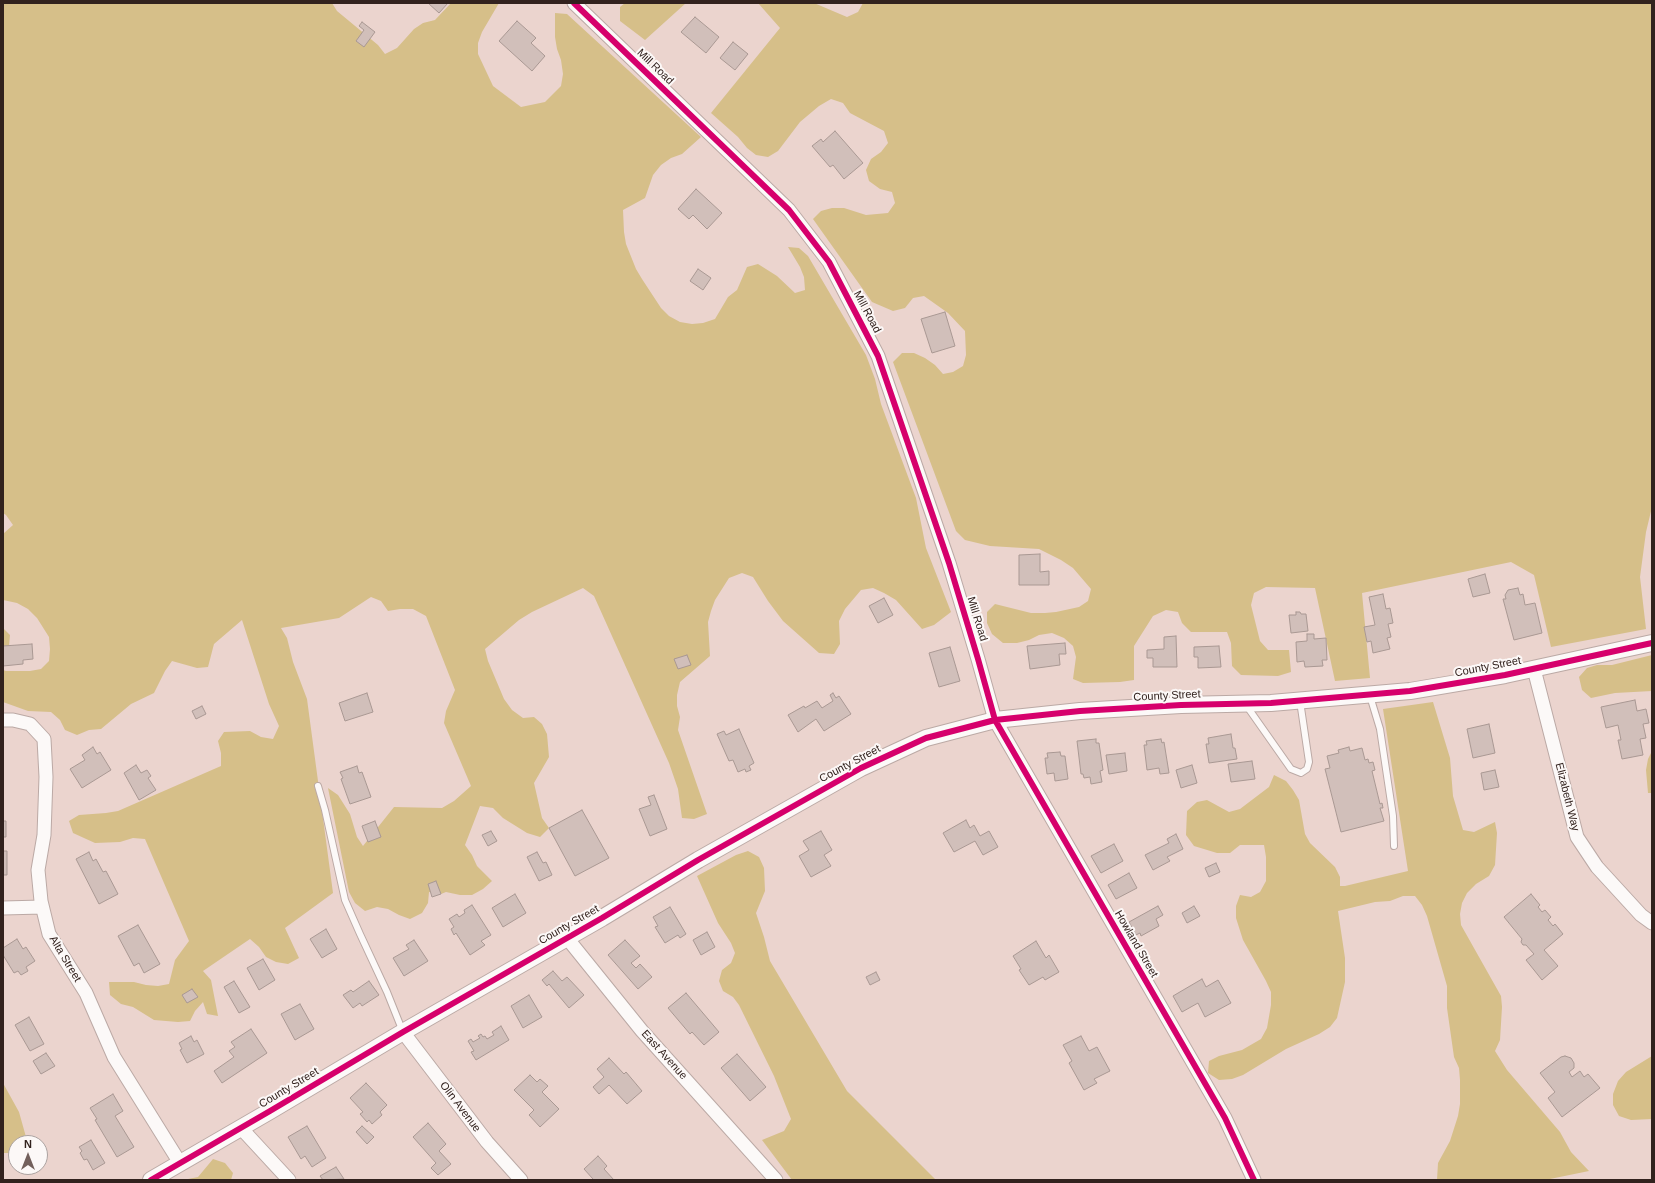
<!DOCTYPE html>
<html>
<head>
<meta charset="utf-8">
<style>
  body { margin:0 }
  #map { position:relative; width:1655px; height:1183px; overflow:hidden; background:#ebd4ce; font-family:Arial,sans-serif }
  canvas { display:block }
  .frame { position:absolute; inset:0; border:4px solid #32221e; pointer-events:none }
  .north { position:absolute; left:8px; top:1135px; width:40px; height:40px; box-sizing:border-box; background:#fcf8f7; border:1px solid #aba2a0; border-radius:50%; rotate:0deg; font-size:11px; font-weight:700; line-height:16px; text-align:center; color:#32221e }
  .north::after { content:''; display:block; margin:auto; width:14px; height:18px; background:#73605c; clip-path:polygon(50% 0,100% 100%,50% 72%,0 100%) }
</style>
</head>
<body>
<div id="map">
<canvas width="1655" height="1183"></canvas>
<div class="frame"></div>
<div class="north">N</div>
</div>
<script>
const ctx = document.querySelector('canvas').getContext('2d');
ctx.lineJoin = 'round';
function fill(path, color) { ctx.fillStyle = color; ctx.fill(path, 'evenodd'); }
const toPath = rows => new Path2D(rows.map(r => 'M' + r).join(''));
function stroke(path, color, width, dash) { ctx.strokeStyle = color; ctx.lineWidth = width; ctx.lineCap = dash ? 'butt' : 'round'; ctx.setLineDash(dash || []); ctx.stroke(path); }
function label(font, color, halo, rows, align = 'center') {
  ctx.font = font + ' Arial,sans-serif'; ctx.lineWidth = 4; ctx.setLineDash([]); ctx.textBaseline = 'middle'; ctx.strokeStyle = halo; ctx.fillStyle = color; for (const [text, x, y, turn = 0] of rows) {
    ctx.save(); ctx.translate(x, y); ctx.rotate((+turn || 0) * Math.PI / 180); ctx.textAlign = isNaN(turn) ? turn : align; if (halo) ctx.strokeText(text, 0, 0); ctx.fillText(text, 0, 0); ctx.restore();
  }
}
fill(toPath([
  [3,3,332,3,337,11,378,45,385,54,397,48,414,29,423,23,435,20,451,3,499,3,482,32,478,43,478,54,493,86,521,107,545,102,561,86,563,74,561,60,557,49,555,37,555,13,567,14,701,137,682,154,671,158,661,165,653,175,645,198,623,210,624,232,626,244,636,269,642,279,661,308,669,316,680,322,692,324,703,323,715,319,728,297,737,290,747,267,758,264,777,276,795,293,805,290,804,277,800,267,788,247,799,248,808,256,866,355,875,379,881,404,916,498,926,548,951,612,934,625,922,629,896,600,884,593,873,588,861,590,845,609,839,621,840,644,834,654,819,653,783,621,768,601,753,577,742,573,729,578,715,600,711,611,708,622,710,656,680,682,677,695,677,706,680,717,678,730,707,814,694,819,682,818,678,789,669,763,594,596,583,588,532,612,519,620,485,649,488,661,504,699,512,710,523,718,534,717,542,724,547,734,549,757,534,783,542,818,549,828,540,837,527,833,503,818,493,808,480,806,465,845,472,855,477,866,492,881,483,889,472,895,460,895,446,892,441,894,429,892,428,903,422,913,410,919,399,915,388,909,377,907,365,911,355,903,349,892,328,788,338,795,350,814,357,837,363,846,394,807,442,808,454,801,471,786,444,723,446,711,455,690,426,616,413,609,400,609,388,611,381,601,371,597,339,618,281,628,287,638,293,662,307,699,333,893,285,928,299,958,288,964,276,962,266,957,259,947,250,939,203,971,211,980,218,1016,207,1014,203,1002,195,1011,190,1021,178,1022,154,1020,133,1007,121,1004,110,995,109,982,134,982,146,985,158,986,169,984,175,960,189,941,145,839,133,838,120,842,95,843,73,833,69,821,79,815,106,813,118,811,221,766,221,753,218,741,224,732,250,731,261,737,273,739,279,726,269,704,242,620,214,644,208,667,197,668,172,661,165,671,154,693,131,704,101,729,89,730,77,735,65,730,60,720,51,712,28,711,3,702,3,670,6,671,30,671,41,669,49,661,50,649,49,637,37,618,28,609,17,603,3,600,3,534,13,525,6,515,3,513],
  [625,3,686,3,645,40,620,21,620,7],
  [758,3,814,3,847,17,858,12,863,3,1652,3,1652,507,1646,532,1640,577,1646,629,1551,647,1534,575,1511,562,1362,593,1370,678,1335,681,1315,588,1266,587,1254,593,1251,605,1260,641,1268,650,1289,650,1291,672,1278,676,1241,675,1232,666,1231,643,1227,632,1191,632,1182,623,1178,612,1166,610,1153,616,1134,646,1134,680,1120,682,1083,683,1073,679,1076,657,1073,646,1064,638,1052,633,1039,635,1029,640,1017,643,1003,643,992,634,987,623,987,612,995,604,1031,613,1045,613,1056,612,1079,607,1088,601,1091,589,1073,568,1061,560,1039,549,990,546,965,540,956,531,893,362,902,353,914,353,925,358,935,365,943,374,953,372,963,366,966,355,965,331,948,313,924,296,913,298,905,308,893,311,872,302,813,219,821,211,832,208,844,208,866,215,888,213,895,203,892,192,880,189,869,181,866,170,871,159,881,152,888,143,884,131,850,113,843,103,831,99,819,106,800,122,778,151,768,157,756,155,747,148,738,137,711,113,780,28],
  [3,628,10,635,9,646,3,651],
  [1652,655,1652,691,1615,693,1591,698,1582,690,1579,677,1587,668,1597,665,1612,665],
  [1433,702,1450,758,1453,796,1463,830,1474,832,1495,822,1497,833,1495,865,1489,876,1476,884,1467,893,1462,903,1460,914,1461,925,1501,996,1502,1007,1500,1040,1495,1051,1507,1070,1560,1132,1571,1152,1589,1171,1545,1180,1437,1180,1438,1163,1450,1141,1458,1116,1460,1104,1460,1080,1459,1068,1454,1057,1447,1008,1447,986,1427,916,1422,905,1415,896,1403,896,1390,901,1375,902,1338,911,1345,958,1345,982,1337,1018,1330,1027,1319,1034,1286,1049,1243,1075,1232,1079,1219,1080,1208,1073,1209,1061,1219,1056,1242,1050,1261,1039,1267,1028,1271,1005,1271,992,1266,981,1243,940,1236,918,1236,906,1240,895,1251,897,1260,892,1266,881,1266,857,1264,845,1240,845,1230,853,1217,853,1194,846,1186,835,1187,811,1197,802,1207,800,1229,812,1240,809,1269,787,1274,775,1286,781,1293,790,1299,800,1305,834,1310,843,1335,867,1340,877,1340,886,1345,886,1408,871,1383,709],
  [1652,751,1652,793,1648,793,1646,770,1648,759],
  [748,851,759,857,764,868,765,891,756,913,764,937,770,961,847,1091,936,1180,792,1180,762,1140,784,1131,791,1119,774,1076,739,1005,733,997,723,991,719,981,722,970,731,963,735,953,731,943,718,923,697,876,736,855],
  [1652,1056,1652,1119,1631,1120,1619,1116,1613,1105,1613,1094,1618,1081,1626,1072],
  [3,1083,19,1112,26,1137,26,1143,16,1143,16,1153,3,1153],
  [213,1159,225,1163,233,1173,231,1180,183,1180,198,1177]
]), '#d6bf89');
const building = toPath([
  [428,3,448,3,439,13,428,3],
  [695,17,719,37,706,53,681,32,695,17],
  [517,21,536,38,531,43,545,56,532,71,499,41,517,21],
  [362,22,375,32,364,47,356,41,364,30,359,26,362,22],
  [733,42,748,54,735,70,720,58,733,42],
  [835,131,863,163,844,179,833,165,830,167,812,146,821,139,823,142,835,131],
  [696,189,722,213,707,229,693,215,689,219,678,209,696,189],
  [698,269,711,278,703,290,690,281,698,269],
  [945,312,955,346,932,353,921,319,945,312],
  [1040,554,1040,572,1049,571,1049,585,1019,585,1019,555,1040,554],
  [1485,574,1490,593,1473,597,1468,579,1485,574],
  [1518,588,1520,595,1523,594,1525,605,1535,603,1542,633,1514,640,1503,599,1506,599,1505,595,1508,590,1518,588],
  [1383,594,1386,609,1390,608,1393,623,1388,624,1391,637,1387,638,1390,649,1373,653,1371,641,1367,642,1364,627,1375,625,1369,597,1383,594],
  [884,598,893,615,878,623,869,606,884,598],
  [1296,612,1300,612,1301,614,1306,614,1308,631,1291,633,1289,615,1296,615,1296,612],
  [1307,634,1314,634,1314,639,1326,638,1327,660,1322,660,1323,666,1305,667,1304,661,1297,662,1296,642,1307,641,1307,634],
  [1176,636,1177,667,1153,667,1153,658,1147,658,1147,650,1164,649,1164,637,1176,636],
  [1065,643,1066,654,1059,654,1060,665,1030,669,1027,646,1065,643],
  [32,644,33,659,23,660,23,664,3,666,3,646,32,644],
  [1219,646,1221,667,1198,668,1198,657,1194,657,1194,647,1219,646],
  [950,647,960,681,939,687,929,653,950,647],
  [687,655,691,665,678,669,674,659,687,655],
  [367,693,373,712,345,721,339,703,367,693],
  [833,693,836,698,839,696,851,714,824,731,816,719,798,732,788,715,804,706,805,708,817,701,822,708,833,701,830,695,833,693],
  [1635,700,1637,711,1646,709,1649,723,1643,724,1646,738,1640,739,1643,755,1622,759,1618,740,1621,740,1618,725,1606,728,1601,707,1635,700],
  [202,706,206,714,196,719,192,711,202,706],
  [1489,724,1495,753,1473,758,1467,729,1489,724],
  [739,729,754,763,749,766,751,770,746,772,745,769,738,772,733,760,729,761,717,734,724,731,726,735,739,729],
  [1231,734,1233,748,1235,748,1237,759,1209,763,1206,744,1209,744,1208,738,1231,734],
  [1096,739,1096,743,1099,743,1103,770,1100,771,1102,782,1091,784,1090,777,1084,778,1083,774,1081,774,1077,741,1096,739],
  [1161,739,1162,743,1164,742,1169,773,1160,774,1159,768,1147,770,1144,745,1147,745,1146,741,1161,739],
  [93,747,97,754,100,752,111,770,82,788,70,769,85,760,82,755,93,747],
  [1349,747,1350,751,1362,748,1365,760,1368,759,1369,763,1373,762,1375,770,1372,771,1380,804,1382,803,1383,808,1380,808,1384,821,1341,832,1325,769,1330,768,1327,756,1339,753,1338,750,1349,747],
  [1060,752,1061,756,1065,756,1068,779,1055,781,1054,773,1047,774,1045,758,1048,758,1047,753,1060,752],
  [1125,753,1127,771,1109,774,1106,755,1125,753],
  [1252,761,1255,779,1231,782,1228,764,1252,761],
  [136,765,141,773,147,770,151,776,148,778,156,790,139,800,124,773,136,765],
  [1192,765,1197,783,1181,788,1176,770,1192,765],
  [357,766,359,773,362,772,371,797,350,804,341,779,343,778,340,772,357,766],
  [1495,770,1499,787,1484,790,1481,773,1495,770],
  [654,795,667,829,650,836,639,809,651,805,648,797,654,795],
  [582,810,609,858,575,876,549,828,582,810],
  [966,820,970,828,974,825,980,836,989,831,998,847,983,855,975,841,954,852,943,833,966,820],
  [3,821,6,821,6,837,3,837,3,821],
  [375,821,381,837,368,842,362,826,375,821],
  [491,831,497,841,488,846,482,835,491,831],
  [821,831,832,850,824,855,831,866,811,877,799,856,809,850,803,841,821,831],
  [1176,834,1183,849,1167,857,1170,861,1153,870,1145,855,1169,843,1167,839,1176,834],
  [1114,844,1123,861,1101,873,1091,856,1114,844],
  [3,851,7,851,7,875,3,875,3,851],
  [89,852,93,861,96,859,103,872,106,871,118,894,99,904,76,859,89,852],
  [537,852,543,863,546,862,552,875,539,881,527,857,537,852],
  [1216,863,1220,872,1209,877,1205,868,1216,863],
  [1129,873,1137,888,1116,899,1108,885,1129,873],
  [436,881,441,894,432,897,428,884,436,881],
  [515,894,526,913,503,927,492,908,515,894],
  [1531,894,1540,905,1538,907,1542,912,1545,910,1551,917,1548,920,1553,926,1555,924,1563,934,1544,950,1558,966,1542,980,1526,960,1534,954,1526,945,1523,945,1521,942,1522,939,1504,917,1531,894],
  [472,905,491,935,481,941,485,945,470,955,456,933,454,935,451,929,454,927,449,919,457,914,459,917,465,913,464,910,472,905],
  [1158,906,1163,915,1156,919,1159,926,1141,936,1140,933,1136,935,1129,922,1158,906],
  [1194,906,1200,916,1187,923,1182,913,1194,906],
  [670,907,686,934,680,938,678,935,665,943,655,927,658,926,653,917,670,907],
  [138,925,160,964,144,973,139,963,134,966,118,936,138,925],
  [326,929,337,949,322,958,310,939,326,929],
  [707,932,715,947,701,955,693,940,707,932],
  [17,939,23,949,26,947,35,961,26,967,28,971,21,975,18,971,14,973,3,955,3,948,17,939],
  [414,940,428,961,404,976,393,958,409,949,406,945,414,940],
  [625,940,640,956,631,963,636,968,640,964,652,977,638,989,608,955,625,940],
  [1036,941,1046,958,1049,955,1059,972,1045,980,1043,977,1029,985,1019,970,1021,969,1013,956,1036,941],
  [263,959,275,980,259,990,247,968,263,959],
  [553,971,562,981,567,977,584,995,569,1008,549,984,547,986,542,980,553,971],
  [876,972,880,980,870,985,866,977,876,972],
  [1202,979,1206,987,1218,980,1231,1003,1205,1017,1198,1003,1182,1012,1173,996,1202,979],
  [234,981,250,1007,239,1013,224,987,234,981],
  [369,981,379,995,362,1006,360,1003,353,1008,343,995,351,990,353,992,369,981],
  [192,989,198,997,187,1003,182,995,192,989],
  [686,993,719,1032,704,1045,692,1032,690,1034,668,1008,686,993],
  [529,995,542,1017,523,1028,511,1006,529,995],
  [300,1004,314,1029,295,1040,281,1014,300,1004],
  [29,1017,44,1044,30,1051,15,1025,29,1017],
  [501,1026,509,1040,476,1060,471,1052,474,1051,468,1041,471,1039,473,1042,480,1038,478,1036,481,1034,483,1037,485,1036,487,1039,494,1035,492,1032,501,1026],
  [251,1029,267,1053,222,1083,214,1071,234,1057,229,1051,235,1047,231,1042,251,1029],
  [191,1036,194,1042,197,1040,204,1054,187,1063,180,1050,182,1049,179,1043,191,1036],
  [1081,1036,1089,1051,1097,1047,1110,1071,1094,1079,1097,1083,1084,1090,1069,1063,1072,1061,1063,1045,1081,1036],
  [46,1053,55,1066,41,1074,33,1061,46,1053],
  [737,1054,766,1087,750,1101,721,1068,737,1054],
  [1565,1056,1571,1058,1574,1063,1574,1068,1569,1072,1572,1077,1580,1071,1584,1077,1588,1074,1600,1088,1562,1117,1548,1098,1555,1092,1540,1073,1561,1057,1565,1056],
  [609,1058,624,1074,626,1072,642,1091,627,1104,609,1085,599,1094,593,1087,604,1077,597,1069,609,1058],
  [530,1075,537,1082,540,1079,548,1086,542,1092,559,1109,540,1127,529,1115,534,1110,514,1090,530,1075],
  [366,1083,387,1105,380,1112,382,1115,372,1124,369,1120,367,1122,360,1114,363,1112,350,1098,366,1083],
  [113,1094,123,1111,115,1116,134,1147,117,1157,95,1120,97,1119,90,1108,113,1094],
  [428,1123,446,1144,439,1151,451,1164,438,1175,431,1168,436,1163,413,1137,428,1123],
  [307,1126,326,1158,312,1167,305,1156,301,1159,288,1137,307,1126],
  [362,1126,374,1137,367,1144,356,1132,362,1126],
  [91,1140,105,1163,93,1170,87,1159,84,1160,80,1153,82,1151,79,1147,91,1140],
  [598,1156,607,1166,604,1169,614,1180,591,1180,593,1179,584,1169,598,1156],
  [336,1167,344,1179,323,1180,320,1176,336,1167]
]);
fill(building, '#d1bfba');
stroke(building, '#a99893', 1);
const service = toPath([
  [1370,696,1380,729,1393,816,1394,846],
  [1246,705,1291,769,1301,773,1307,769,1309,762,1300,701],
  [318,786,325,810,345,900,360,934,387,992,403,1032]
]);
const minor = toPath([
  [574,3,789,210,829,262,878,356,949,563,978,659,995,720,1225,1118,1254,1180],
  [1534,669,1577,837,1597,867,1641,915,1652,923],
  [3,720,13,720,30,724,44,739,46,777,44,835,38,870,41,901,49,934,86,993,114,1057,180,1163],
  [3,908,42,907],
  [567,938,642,1031,776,1180],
  [403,1032,487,1142,521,1180],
  [241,1128,289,1180]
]);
const tertiary = toPath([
  [151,1180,270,1111,403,1032,602,918,698,860,861,768,926,738,995,720,1080,711,1181,705,1271,703,1410,691,1505,675,1652,643]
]);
stroke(service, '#bba9a5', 8);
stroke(minor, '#bba9a5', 15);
stroke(tertiary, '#bba9a5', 18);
stroke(service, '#fcf9f8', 6);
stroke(minor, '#fcf9f8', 13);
stroke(tertiary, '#fcf9f8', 16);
stroke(toPath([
  [574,3,789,210,829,262,878,356,949,563,978,659,995,720,1225,1118,1254,1180],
  [151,1180,270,1111,403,1032,602,918,698,860,861,768,926,738,995,720,1080,711,1181,705,1271,703,1410,691,1505,675,1652,643]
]), '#d6006c', 6);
label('11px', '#32221e', '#fcf8f7', [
  ["Mill Road",655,67,44],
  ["Mill Road",867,312,62],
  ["Mill Road",977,619,73],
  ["County Street",1488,667,-11],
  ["County Street",1167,696,-3],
  ["County Street",850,764,-28],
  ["Elizabeth Way",1567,797,76],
  ["County Street",569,925,-30],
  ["Howland Street",1136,944,60],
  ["Alta Street",65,959,59],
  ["East Avenue",664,1055,48],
  ["County Street",289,1088,-31],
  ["Olin Avenue",460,1107,53]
]);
</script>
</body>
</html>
